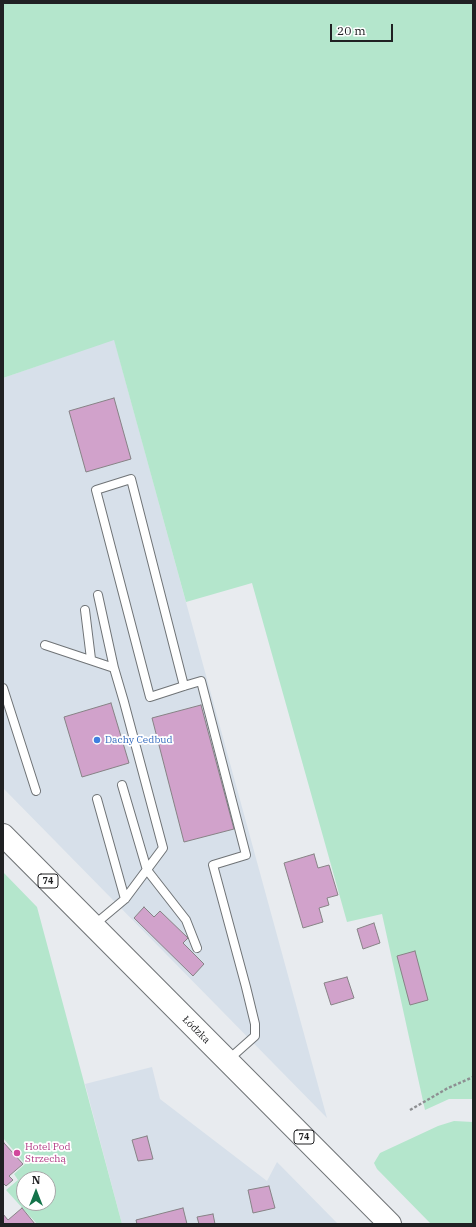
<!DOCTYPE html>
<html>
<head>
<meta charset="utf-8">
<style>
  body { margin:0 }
  #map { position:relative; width:476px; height:1227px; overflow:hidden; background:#e8ebef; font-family:"IBM Plex Serif",serif }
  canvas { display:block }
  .frame { position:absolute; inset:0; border:4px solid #202123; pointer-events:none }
  .north { position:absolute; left:16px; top:1171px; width:40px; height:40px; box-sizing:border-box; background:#fff; border:1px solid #a6a6a7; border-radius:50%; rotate:0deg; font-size:11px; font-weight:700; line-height:16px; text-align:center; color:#202123 }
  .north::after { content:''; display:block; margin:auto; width:14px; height:18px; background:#14734a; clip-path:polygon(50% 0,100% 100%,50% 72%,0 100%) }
  .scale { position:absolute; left:330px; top:24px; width:63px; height:18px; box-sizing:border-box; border:2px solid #202123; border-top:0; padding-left:5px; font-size:12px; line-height:14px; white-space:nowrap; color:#202123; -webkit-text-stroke:3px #fff; paint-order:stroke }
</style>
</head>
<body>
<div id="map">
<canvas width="476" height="1227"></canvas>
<div class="frame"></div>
<div class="north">N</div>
<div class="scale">20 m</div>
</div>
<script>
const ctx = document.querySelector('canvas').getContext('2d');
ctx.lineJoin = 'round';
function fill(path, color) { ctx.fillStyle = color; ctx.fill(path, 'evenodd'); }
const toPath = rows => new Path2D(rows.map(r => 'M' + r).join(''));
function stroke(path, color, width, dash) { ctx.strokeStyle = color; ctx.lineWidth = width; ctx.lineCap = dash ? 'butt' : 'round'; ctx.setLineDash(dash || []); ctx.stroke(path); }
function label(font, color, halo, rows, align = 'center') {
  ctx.font = font + ' "IBM Plex Serif",serif'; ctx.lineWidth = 3.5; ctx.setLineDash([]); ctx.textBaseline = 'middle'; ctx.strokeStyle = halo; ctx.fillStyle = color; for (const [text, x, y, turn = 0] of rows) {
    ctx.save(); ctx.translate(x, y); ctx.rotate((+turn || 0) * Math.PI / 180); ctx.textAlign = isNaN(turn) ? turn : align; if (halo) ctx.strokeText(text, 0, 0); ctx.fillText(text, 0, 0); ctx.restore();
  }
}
fill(toPath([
  [114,339,327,1118,3,788,3,378],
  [152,1067,160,1099,267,1181,277,1162,338,1224,122,1224,85,1084]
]), '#d7e0ea');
fill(toPath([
  [3,3,473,3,473,1099,449,1099,425,1110,382,914,347,922,252,583,186,602,114,340,3,378],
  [3,872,37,907,122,1224,37,1224,6,1190,18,1180,14,1174,25,1164,3,1138],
  [24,1179,48,1179,48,1203,24,1203],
  [454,1121,473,1122,473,1224,431,1224,377,1169,374,1163,380,1153,438,1126]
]), '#b4e6cc');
const building = toPath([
  [114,398,131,459,86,472,69,411,114,398],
  [111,703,129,763,82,777,64,717,111,703],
  [201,705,234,829,184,842,152,718,201,705],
  [314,854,318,868,329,865,338,895,327,898,329,905,319,908,323,922,303,928,284,863,314,854],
  [144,907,154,917,160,911,188,938,183,943,204,964,193,976,134,918,144,907],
  [374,923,380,943,363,949,357,929,374,923],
  [415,951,428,1000,410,1005,397,956,415,951],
  [347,977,354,998,331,1005,324,983,347,977],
  [147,1136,153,1159,138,1161,132,1140,147,1136],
  [4,1143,23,1164,9,1176,13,1180,6,1186,3,1183,3,1144,4,1143],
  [269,1186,275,1208,253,1213,248,1190,269,1186],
  [22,1208,35,1224,3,1224,3,1214,8,1220,22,1208],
  [183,1208,187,1224,137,1224,136,1220,183,1208],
  [213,1214,215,1224,199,1224,197,1217,213,1214]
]);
fill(building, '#d1a2cb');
stroke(building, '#878386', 1);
const lane = toPath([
  [98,595,114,668],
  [85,610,91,659],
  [45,645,114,668,124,702,163,848,125,899,94,925],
  [184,686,131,479,96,490,150,697,184,686,201,681,246,855,213,865,246,987,255,1024,255,1036,228,1060],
  [3,688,36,791],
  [122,785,147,870,186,920,197,948],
  [97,799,125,899]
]);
const primary = toPath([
  [3,835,390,1224]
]);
stroke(lane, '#6f7376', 10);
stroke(primary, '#6f7376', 24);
stroke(toPath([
  [410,1110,448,1088,473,1077]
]), '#8d8f92', 2.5, [3, 2]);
stroke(lane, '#fff', 8);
stroke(primary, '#fff', 22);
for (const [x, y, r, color] of [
  [97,740,4,"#3f7fe0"],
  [17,1153,4,"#d1479c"]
]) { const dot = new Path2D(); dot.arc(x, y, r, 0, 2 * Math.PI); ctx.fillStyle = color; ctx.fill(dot); stroke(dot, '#fff', 1.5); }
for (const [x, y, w] of [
  [48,881,20],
  [304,1137,20]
]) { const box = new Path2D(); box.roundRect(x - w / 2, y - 7, w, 14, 3); ctx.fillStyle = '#fff'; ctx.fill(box); stroke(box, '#202123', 1); }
label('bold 9px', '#202123', null, [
  ["74",48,881],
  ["74",304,1137]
]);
label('10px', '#366cbe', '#fff', [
  ["Dachy Cedbud",105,740]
], 'left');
label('10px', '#202123', '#fff', [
  ["Łódzka",196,1030,45]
]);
label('10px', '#b23c85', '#fff', [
  ["Hotel Pod",25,1147],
  ["Strzechą",25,1159]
], 'left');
</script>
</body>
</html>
